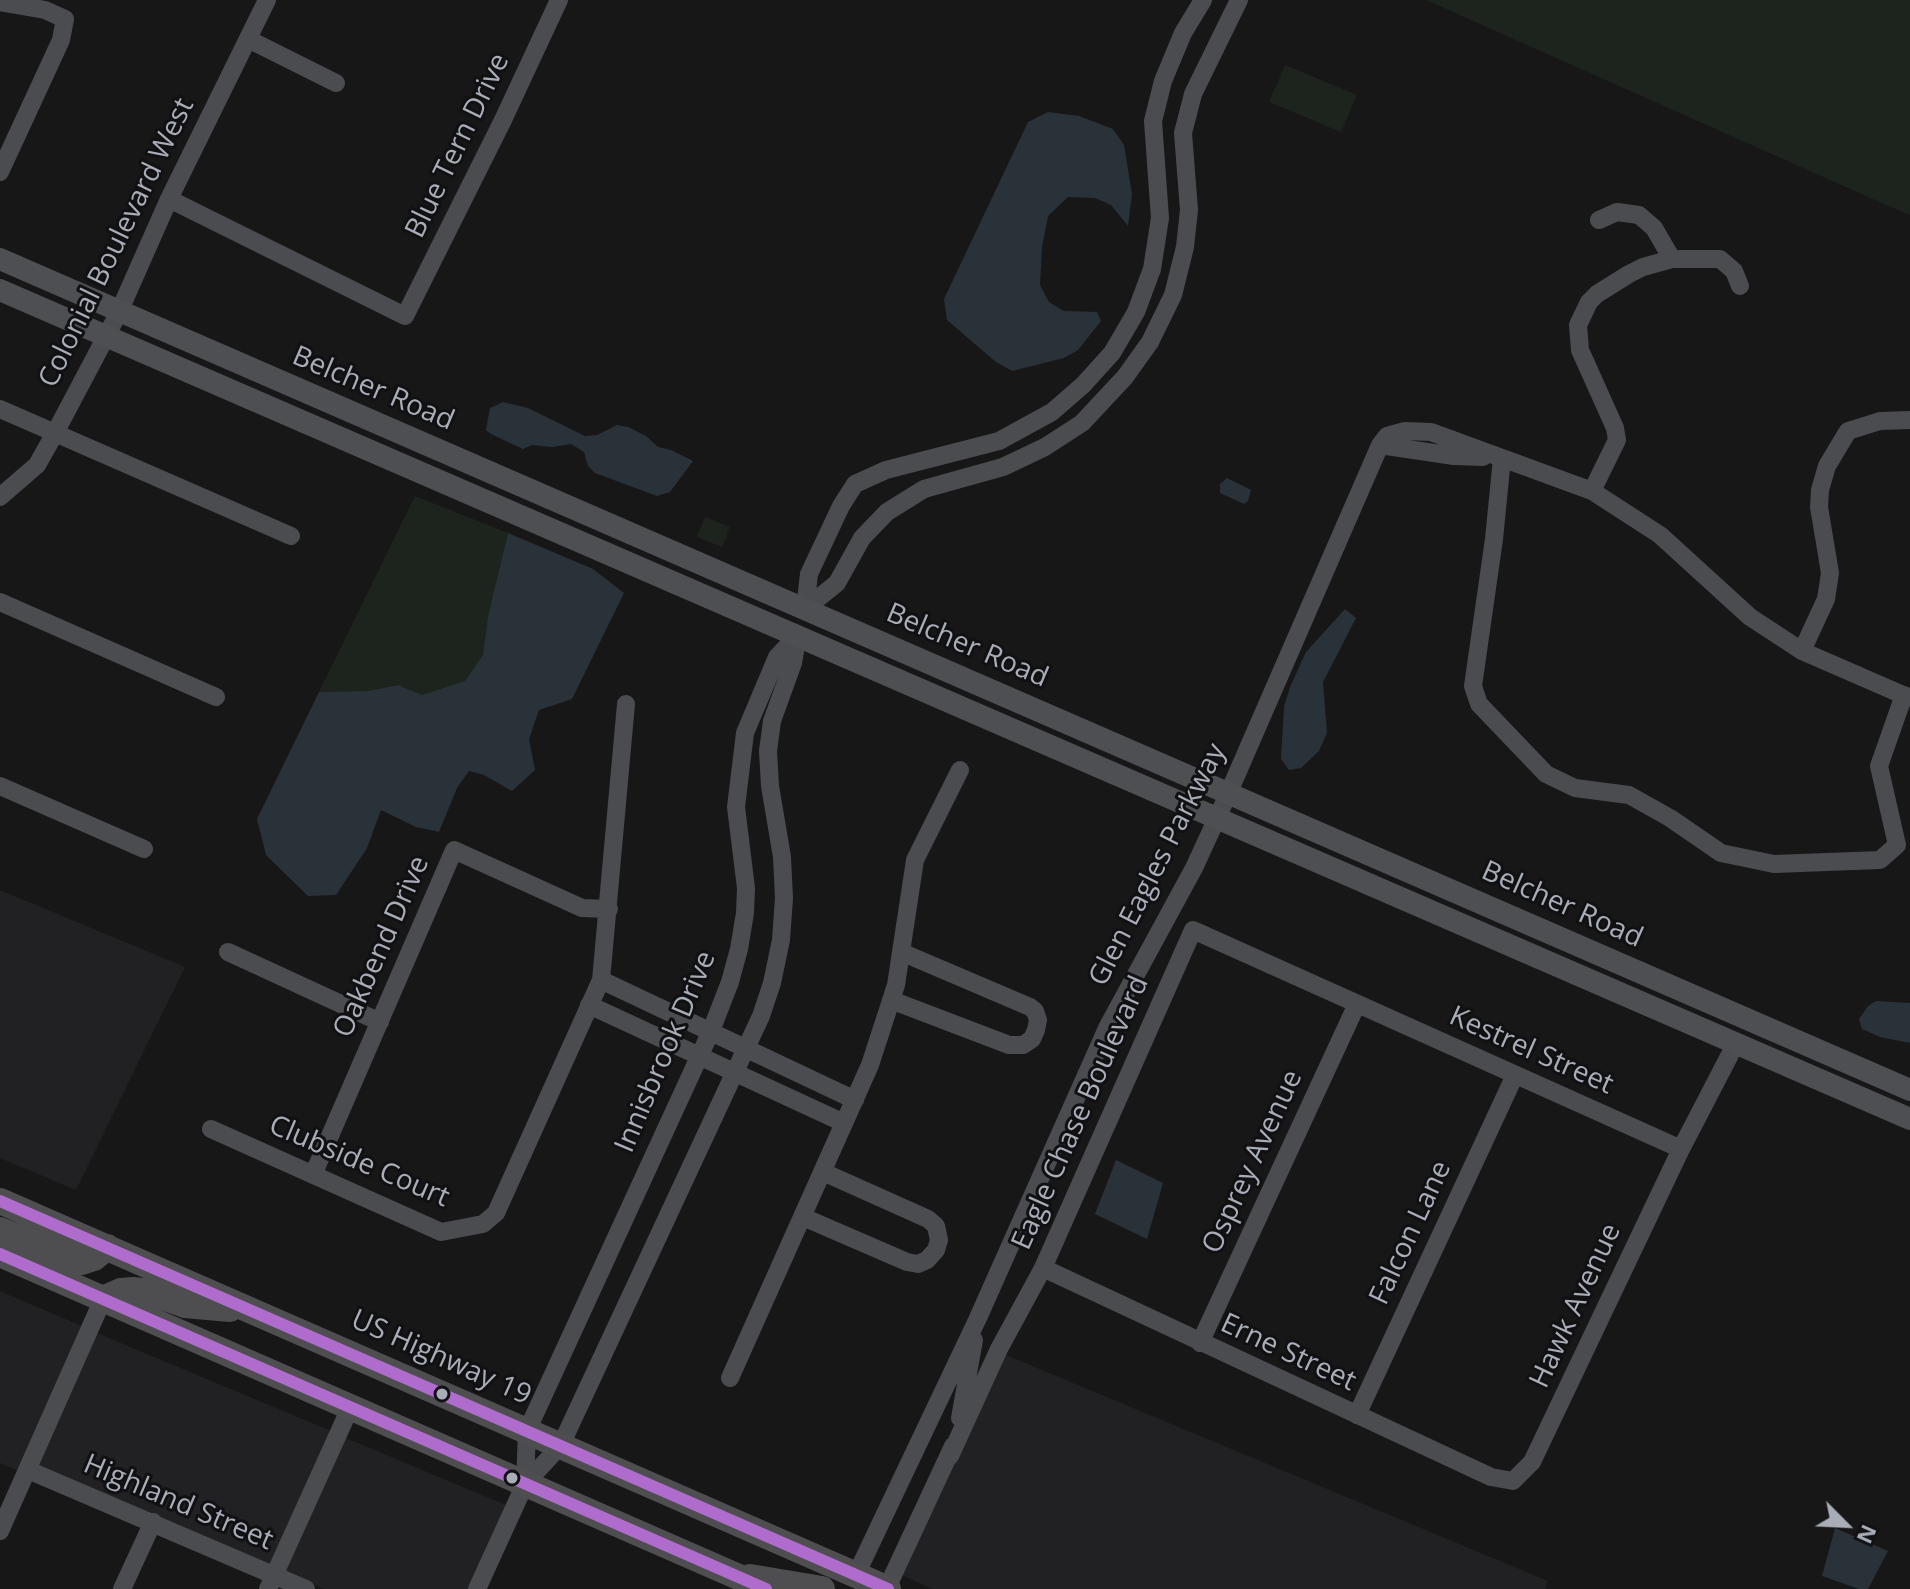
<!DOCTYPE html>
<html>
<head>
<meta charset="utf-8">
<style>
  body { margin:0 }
  #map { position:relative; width:1910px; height:1589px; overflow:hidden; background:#171717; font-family:"Open Sans",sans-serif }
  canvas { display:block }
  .north { position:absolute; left:1806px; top:1485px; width:80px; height:80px; -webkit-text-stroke:6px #111113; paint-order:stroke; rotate:114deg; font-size:22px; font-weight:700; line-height:32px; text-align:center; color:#a8adb8 }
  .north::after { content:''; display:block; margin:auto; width:28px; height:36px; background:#a8adb8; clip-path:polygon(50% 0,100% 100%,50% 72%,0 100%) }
</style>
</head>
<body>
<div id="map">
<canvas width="1910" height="1589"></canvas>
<div class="north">N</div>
</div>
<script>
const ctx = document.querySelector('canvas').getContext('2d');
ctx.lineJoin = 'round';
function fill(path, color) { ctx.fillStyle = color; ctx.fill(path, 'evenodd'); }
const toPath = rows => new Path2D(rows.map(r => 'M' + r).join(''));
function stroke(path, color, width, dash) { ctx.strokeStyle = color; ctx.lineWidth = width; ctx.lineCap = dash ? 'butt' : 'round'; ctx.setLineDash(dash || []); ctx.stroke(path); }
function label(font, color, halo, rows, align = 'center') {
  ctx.font = font + ' "Open Sans",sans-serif'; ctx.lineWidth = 6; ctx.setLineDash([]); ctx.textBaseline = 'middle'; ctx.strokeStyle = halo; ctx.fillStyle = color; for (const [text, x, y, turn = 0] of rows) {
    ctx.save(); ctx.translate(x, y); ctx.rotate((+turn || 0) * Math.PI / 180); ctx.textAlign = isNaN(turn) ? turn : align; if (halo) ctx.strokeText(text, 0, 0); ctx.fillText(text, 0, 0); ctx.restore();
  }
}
fill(toPath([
  [0,890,185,967,76,1190,0,1158],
  [0,1291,82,1326,18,1471,0,1463],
  [97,1333,331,1431,269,1565,38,1466],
  [1006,1355,1548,1581,1545,1589,932,1589,902,1575],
  [346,1438,506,1505,468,1589,324,1589,284,1572]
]), '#212123');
fill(toPath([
  [1426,0,1910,0,1910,215,1873,199],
  [1285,65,1357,95,1341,132,1269,102],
  [415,496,508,533,488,616,483,655,465,682,422,695,397,685,368,691,319,692],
  [705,517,730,527,722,547,697,537]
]), '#1d241e');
fill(toPath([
  [1048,112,1079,116,1113,129,1124,145,1132,194,1128,226,1111,205,1095,198,1068,197,1048,216,1042,247,1040,285,1049,302,1064,311,1097,312,1101,321,1078,350,1064,358,1012,371,996,362,947,320,944,299,1028,122],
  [503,402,528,408,585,436,597,435,617,425,628,427,646,436,658,447,671,450,693,461,670,492,657,496,595,473,588,466,584,452,571,444,552,447,532,445,523,449,491,434,486,430,490,408],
  [1227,478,1251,490,1248,501,1244,504,1220,493,1220,484],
  [508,533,593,569,624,593,572,699,539,710,529,739,535,770,512,791,484,775,469,771,457,788,439,832,416,827,381,810,367,848,336,895,308,896,266,855,257,819,319,692,368,691,398,685,422,695,465,681,483,655,488,616],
  [1345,609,1356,618,1323,682,1327,733,1319,751,1301,768,1289,770,1281,759,1284,707,1290,687,1306,652],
  [1876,1001,1910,1003,1910,1043,1880,1037,1862,1029,1859,1019,1868,1006],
  [1116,1160,1163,1183,1147,1239,1095,1214],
  [1835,1528,1888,1551,1868,1589,1859,1589,1822,1576]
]), '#2a3239');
stroke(toPath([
  [0,2,45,10,65,19,61,40,0,172],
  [248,39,336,83],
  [169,199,405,316,503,120,559,0],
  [1599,220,1617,212,1639,215,1654,228,1672,259],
  [0,409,291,536],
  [1380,445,1454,456,1483,457],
  [1502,458,1494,539,1473,686,1479,704,1546,774,1575,788,1629,795,1670,818,1721,853,1774,864,1880,860,1897,845,1879,766,1904,695],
  [1592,491,1617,440,1615,428,1580,350,1578,325,1589,302,1597,294,1629,274,1643,267,1672,259,1720,259,1734,271,1740,286],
  [0,497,37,465,55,433,119,312,169,199,267,0],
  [0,602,216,697],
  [805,609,837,583,862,538,887,512,924,489,1003,467,1045,447,1082,423,1125,377,1150,342,1173,295,1185,247,1189,210,1183,133,1193,94,1239,0],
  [805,609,809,574,841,506,855,484,886,470,999,441,1052,412,1083,385,1112,353,1136,312,1152,269,1160,218,1153,121,1163,81,1183,33,1203,0],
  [1802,651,1826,599,1830,573,1819,507,1820,490,1827,466,1848,431,1880,421,1910,420],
  [0,786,144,849],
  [228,952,380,1022],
  [601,980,855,1100],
  [891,1000,1009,1045,1023,1045,1032,1039,1036,1030,1038,1020,1035,1011,1030,1007,901,952],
  [589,1005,844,1123],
  [211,1129,441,1232,483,1224,496,1213,601,980,626,704],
  [313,1175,454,850,582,908,609,909],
  [803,1217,907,1262,918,1264,927,1260,936,1250,939,1240,936,1226,928,1219,823,1172],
  [1043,1268,1491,1477,1513,1481,1532,1462,1681,1149,1736,1043],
  [1200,1343,1357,1004],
  [730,1378,870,1065,896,985,915,860,960,770],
  [1357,1415,1515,1075],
  [960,1418,974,1340],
  [950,1456,999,1349,1043,1268,1193,930,1681,1149],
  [28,1470,306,1589],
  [525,1484,527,1431,711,1031,730,982,739,949,745,913,746,888,736,807,745,733,777,657,798,635],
  [0,1531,103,1299],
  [856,1575,978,1318,1108,1026,1194,868,1229,792,1380,445,1387,436,1405,431,1431,432,1592,491,1660,535,1750,617,1802,651,1910,698],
  [887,1588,953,1446],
  [122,1589,153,1522],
  [268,1589,350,1408],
  [477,1589,525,1484,561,1445,761,1016,772,983,781,940,784,898,782,857,770,786,768,751,772,721,793,663,798,635]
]), '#4b4c50', 18);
stroke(toPath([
  [0,259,1910,1090],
  [0,290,1910,1119]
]), '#4d4f52', 22);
stroke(toPath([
  [0,1201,888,1589],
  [0,1230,82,1262,94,1258,107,1247],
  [0,1254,766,1589],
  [103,1299,121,1291,133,1290,150,1292,185,1305,230,1309],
  [750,1577,822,1589]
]), '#4e4e51', 26);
stroke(toPath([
  [0,1201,888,1589],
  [0,1254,766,1589]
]), '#b06ccc', 12);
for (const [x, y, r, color] of [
  [442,1394,7,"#a8adb8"],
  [512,1478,7,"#a8adb8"]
]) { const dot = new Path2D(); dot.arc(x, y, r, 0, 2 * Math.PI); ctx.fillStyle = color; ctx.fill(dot); stroke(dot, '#111113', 3); }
label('28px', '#a8adb8', '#111113', [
  ["Blue Tern Drive",458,146,-64],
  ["Colonial Boulevard West",117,243,-64],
  ["Belcher Road",373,389,23],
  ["Belcher Road",967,646,23],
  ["Glen Eagles Parkway",1158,865,-63],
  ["Belcher Road",1562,905,24],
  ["Oakbend Drive",382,947,-66],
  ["Kestrel Street",1531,1051,24],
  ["Innisbrook Drive",666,1052,-67],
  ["Eagle Chase Boulevard",1081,1113,-66],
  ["Clubside Court",359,1162,23],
  ["Osprey Avenue",1253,1162,-65],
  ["Falcon Lane",1411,1233,-65],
  ["Hawk Avenue",1576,1306,-65],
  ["Erne Street",1288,1353,25],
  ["US Highway 19",441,1358,24],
  ["Highland Street",178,1503,23]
]);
</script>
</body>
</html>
